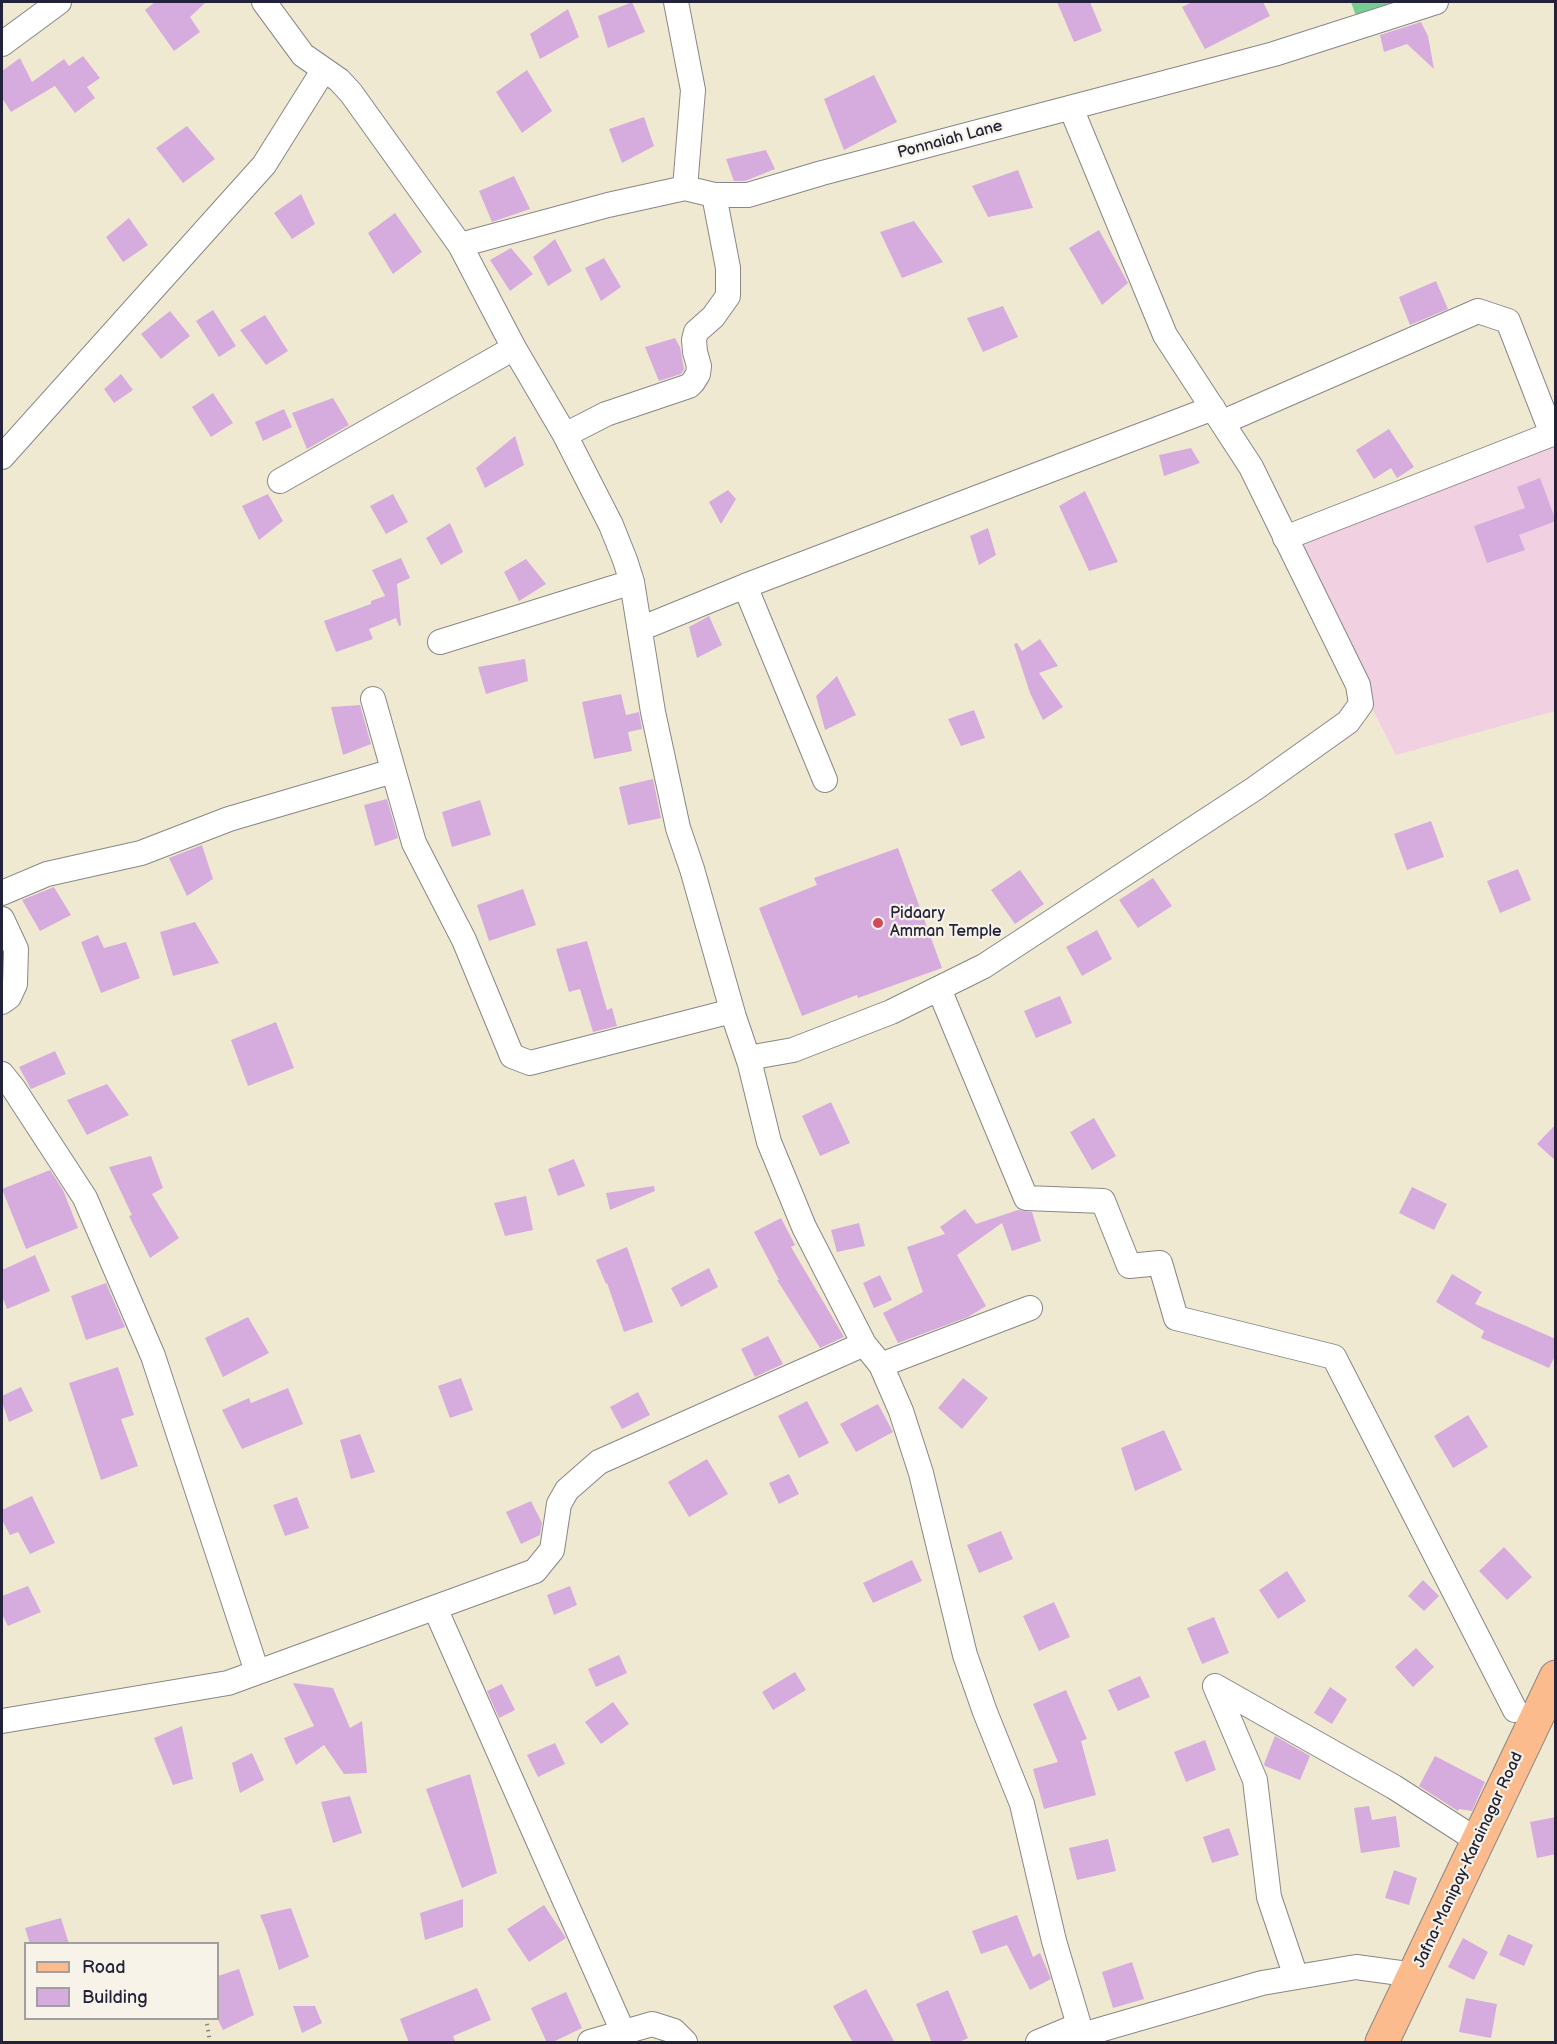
<!DOCTYPE html>
<html>
<head>
<meta charset="utf-8">
<style>
  body { margin:0 }
  #map { position:relative; width:1557px; height:2044px; overflow:hidden; background:#f0e9d1; font-family:"Balsamiq Sans",sans-serif }
  canvas { display:block }
  .frame { position:absolute; inset:0; border:3px solid #22223b; pointer-events:none }
  .legend { position:absolute; left:24px; top:1942px; width:195px; height:78px; box-sizing:border-box; background:#f7f3e8; border:2px solid #a29fa3; margin:0; padding:8px 10px; list-style:none; font-size:18px; color:#22223b }
  .legend li { display:flex; align-items:center; gap:12px; height:30px }
  .legend b { width:30px; border:2px solid #a29fa3 }
</style>
</head>
<body>
<div id="map">
<canvas width="1557" height="2044"></canvas>
<div class="frame"></div>
<ul class="legend">
<li><b style="height:8px;background:#fbbb8d"></b>Road</li>
<li><b style="height:16px;background:#d6acde"></b>Building</li>
</ul>
</div>
<script>
const ctx = document.querySelector('canvas').getContext('2d');
ctx.lineJoin = 'round';
function fill(path, color) { ctx.fillStyle = color; ctx.fill(path, 'evenodd'); }
const toPath = rows => new Path2D(rows.map(r => 'M' + r).join(''));
function stroke(path, color, width, dash) { ctx.strokeStyle = color; ctx.lineWidth = width; ctx.lineCap = dash ? 'butt' : 'round'; ctx.setLineDash(dash || []); ctx.stroke(path); }
function label(font, color, halo, rows, align = 'center') {
  ctx.font = font + ' "Balsamiq Sans",sans-serif'; ctx.lineWidth = 4.5; ctx.setLineDash([]); ctx.textBaseline = 'middle'; ctx.strokeStyle = halo; ctx.fillStyle = color; for (const [text, x, y, turn = 0] of rows) {
    ctx.save(); ctx.translate(x, y); ctx.rotate((+turn || 0) * Math.PI / 180); ctx.textAlign = isNaN(turn) ? turn : align; if (halo) ctx.strokeText(text, 0, 0); ctx.fillText(text, 0, 0); ctx.restore();
  }
}
fill(toPath([
  [1552,434,1556,446,1555,711,1396,755,1285,538]
]), '#f1d0e2');
fill(toPath([
  [1351,2,1398,2,1356,16]
]), '#76cd92');
fill(toPath([
  [155,2,206,2,190,17,200,32,174,51,145,10],
  [632,2,645,32,608,48,598,16],
  [1057,2,1090,2,1102,31,1074,42],
  [1192,2,1263,2,1270,16,1205,49,1182,7],
  [568,9,579,37,540,59,530,34],
  [1421,22,1428,36,1434,69,1407,44,1384,52,1380,35],
  [83,56,100,78,87,87,95,98,75,113,55,86,11,112,2,98,2,71,20,58,32,82,64,59,69,66],
  [527,70,552,111,522,133,496,92],
  [874,75,897,122,844,150,824,99],
  [644,117,654,146,622,163,609,129],
  [187,126,215,159,183,183,156,148],
  [766,150,775,169,745,181,734,181,726,159],
  [1018,170,1033,208,988,217,972,186],
  [514,176,530,209,492,222,479,191],
  [301,194,315,224,292,239,274,213],
  [395,213,422,252,393,274,368,233],
  [129,218,148,245,123,262,106,237],
  [914,221,943,262,902,278,880,232],
  [1099,230,1128,283,1102,305,1069,248],
  [555,239,572,271,548,286,533,257],
  [511,248,533,274,510,291,490,260],
  [604,258,621,287,601,301,585,268],
  [1436,281,1448,309,1410,325,1399,297],
  [1003,306,1018,337,983,352,967,318],
  [213,310,236,346,219,357,196,321],
  [170,311,190,336,161,359,141,334],
  [265,315,288,351,266,365,240,330],
  [675,338,680,347,684,369,681,374,659,381,645,347],
  [121,374,133,390,114,403,104,389],
  [213,393,233,423,211,437,192,407],
  [333,398,349,425,307,449,292,413],
  [284,409,292,427,263,441,255,422],
  [1389,429,1414,467,1397,478,1391,468,1374,479,1356,450],
  [515,436,524,465,485,488,476,468],
  [1191,448,1200,463,1164,476,1159,455],
  [1540,478,1556,521,1519,535,1525,550,1487,563,1474,526,1525,508,1517,487],
  [728,490,736,499,721,524,709,502],
  [1085,491,1118,562,1089,571,1059,506],
  [268,494,283,521,259,540,242,506],
  [393,494,408,522,386,534,370,506],
  [450,523,463,552,441,565,426,538],
  [988,528,996,555,979,565,970,536],
  [401,558,410,578,397,584,401,625,399,626,396,618,369,629,373,639,336,652,324,621,371,604,371,601,385,596,372,570],
  [526,559,546,584,519,601,504,572],
  [709,616,722,645,697,658,689,627],
  [1040,639,1058,666,1039,673,1063,707,1043,720,1030,693,1014,644,1017,643,1022,651],
  [525,659,528,681,486,694,478,667],
  [837,676,856,715,825,730,816,696],
  [621,694,626,715,639,712,642,729,628,732,632,751,594,759,582,702],
  [360,705,371,744,343,755,331,707],
  [974,710,985,738,961,746,948,719],
  [653,779,661,818,628,825,619,787],
  [387,799,398,838,375,846,364,805],
  [480,800,491,835,452,847,442,812],
  [1431,821,1444,857,1407,870,1394,834],
  [202,845,213,879,187,896,169,858],
  [898,848,942,968,858,998,857,995,802,1016,759,908,817,885,814,878],
  [1518,869,1531,900,1500,913,1487,881],
  [1020,870,1044,904,1015,924,991,890],
  [1153,878,1172,906,1138,928,1119,900],
  [54,887,71,915,40,931,22,900],
  [523,889,536,925,489,941,477,905],
  [195,922,219,963,173,976,160,932],
  [1097,930,1112,959,1082,976,1066,947],
  [98,935,104,948,126,942,140,978,101,993,81,942],
  [587,941,607,1010,612,1008,617,1026,593,1032,580,989,569,992,556,949],
  [1060,996,1072,1023,1036,1038,1024,1011],
  [276,1022,294,1068,248,1086,231,1040],
  [55,1051,66,1074,31,1089,19,1067],
  [107,1084,129,1115,87,1135,67,1100],
  [831,1102,850,1143,820,1156,802,1116],
  [1094,1118,1116,1156,1092,1170,1070,1132],
  [1556,1124,1556,1161,1537,1144],
  [151,1156,163,1188,152,1194,179,1238,150,1258,129,1216,132,1215,109,1167],
  [574,1159,585,1186,558,1196,548,1169],
  [50,1170,63,1190,78,1228,26,1249,2,1189],
  [654,1186,655,1191,610,1210,606,1193],
  [1412,1187,1447,1204,1434,1230,1399,1213],
  [526,1196,533,1230,505,1236,494,1203],
  [965,1209,976,1224,1018,1210,1032,1212,1041,1241,1012,1251,1002,1223,957,1255,986,1306,968,1317,898,1343,883,1313,923,1292,907,1247,945,1234,940,1227],
  [781,1218,795,1245,791,1247,844,1337,820,1348,777,1280,779,1280,754,1232],
  [859,1223,865,1246,837,1252,831,1230],
  [627,1247,653,1322,624,1332,607,1283,606,1284,596,1260],
  [35,1255,50,1291,7,1309,2,1296,2,1270],
  [709,1268,718,1287,681,1307,671,1288],
  [1452,1274,1482,1292,1475,1304,1556,1339,1556,1354,1549,1368,1481,1338,1484,1331,1436,1302],
  [880,1275,892,1300,874,1308,863,1283],
  [106,1283,125,1327,86,1340,71,1296],
  [248,1317,269,1353,223,1377,205,1338],
  [768,1336,783,1364,755,1377,741,1349],
  [118,1367,134,1415,121,1419,138,1466,101,1480,69,1383],
  [461,1378,473,1410,450,1418,438,1386],
  [963,1378,988,1398,962,1429,938,1408],
  [21,1387,33,1411,9,1422,2,1402,2,1396],
  [288,1388,303,1424,242,1449,222,1410,249,1398,251,1403],
  [638,1392,650,1415,622,1429,610,1407],
  [807,1401,829,1443,799,1458,778,1416],
  [878,1404,893,1432,856,1452,840,1424],
  [1468,1415,1488,1447,1453,1468,1434,1436],
  [1164,1430,1182,1470,1135,1491,1121,1448],
  [360,1434,375,1472,351,1479,340,1440],
  [707,1459,728,1494,689,1517,668,1482],
  [789,1474,799,1494,779,1504,769,1483],
  [32,1496,55,1543,30,1554,18,1532,10,1535,2,1520,2,1510],
  [297,1497,309,1528,285,1536,273,1505],
  [531,1501,542,1523,540,1535,521,1544,506,1512],
  [1001,1531,1013,1559,979,1573,967,1545],
  [1504,1547,1532,1577,1507,1600,1479,1571],
  [912,1560,922,1581,873,1603,863,1583],
  [1287,1571,1306,1601,1278,1619,1259,1590],
  [1423,1580,1439,1596,1424,1611,1408,1596],
  [28,1586,41,1612,8,1626,2,1614,2,1596],
  [570,1586,577,1605,554,1615,547,1595],
  [1054,1602,1070,1637,1039,1651,1023,1616],
  [1214,1617,1229,1653,1202,1664,1187,1628],
  [1416,1648,1434,1667,1413,1687,1395,1667],
  [619,1655,627,1673,596,1687,588,1669],
  [795,1672,806,1690,773,1710,762,1692],
  [1140,1676,1150,1697,1118,1711,1108,1690],
  [293,1683,333,1688,350,1728,362,1721,367,1773,344,1774,324,1745,296,1765,284,1738,314,1726],
  [502,1684,515,1710,499,1718,487,1691],
  [1330,1687,1347,1699,1332,1724,1314,1713],
  [1066,1690,1087,1739,1081,1741,1096,1795,1044,1809,1033,1769,1058,1762,1033,1704],
  [613,1702,629,1724,601,1744,585,1722],
  [182,1726,193,1779,173,1785,154,1738],
  [1275,1736,1310,1756,1300,1780,1265,1766,1264,1764],
  [1205,1740,1216,1770,1186,1782,1174,1752],
  [555,1743,565,1764,538,1777,527,1755],
  [252,1753,264,1780,240,1793,232,1763],
  [1435,1756,1485,1782,1472,1811,1459,1809,1458,1811,1419,1786],
  [470,1774,497,1873,462,1888,426,1789],
  [350,1796,362,1833,333,1843,321,1802],
  [1369,1806,1372,1820,1396,1816,1400,1847,1361,1853,1354,1808],
  [1556,1817,1556,1854,1537,1858,1530,1822],
  [1229,1828,1239,1855,1212,1863,1203,1837],
  [1108,1839,1116,1871,1077,1880,1069,1848],
  [1394,1870,1417,1878,1409,1905,1385,1898],
  [463,1899,463,1927,425,1940,420,1913],
  [544,1905,566,1938,529,1962,507,1929],
  [291,1908,309,1957,279,1970,267,1932,260,1915],
  [1017,1915,1033,1957,1040,1953,1051,1979,1030,1990,1007,1945,981,1954,972,1931],
  [61,1918,69,1944,30,1944,25,1928],
  [1508,1934,1533,1945,1524,1966,1499,1955],
  [1463,1938,1488,1952,1474,1980,1448,1967],
  [1132,1962,1144,1999,1113,2008,1102,1972],
  [239,1969,254,2015,223,2030,218,2020,218,1976],
  [477,1988,491,2020,453,2036,456,2043,409,2043,400,2019],
  [866,1989,895,2043,853,2043,833,2006],
  [948,1990,968,2038,957,2043,932,2043,916,2004],
  [566,1992,582,2028,551,2043,547,2043,531,2008],
  [1466,1998,1497,2004,1491,2038,1459,2032],
  [293,2006,315,2006,322,2023,302,2033]
]), '#d6acde');
const street = toPath([
  [264,2,303,55,339,80,351,93,460,245,514,348,565,435,611,525,625,560,632,582,653,712,678,828,692,869,734,1017,750,1064,769,1142,804,1227,864,1344,881,1365,901,1411,921,1473,965,1655,985,1712,1022,1804,1054,1941,1084,2042],
  [676,2,693,90,685,188],
  [2,44,59,2],
  [460,245,608,205,685,188,714,195,748,195,822,173,1274,54,1436,2],
  [1223,422,1478,311,1508,321,1552,434,1285,538],
  [565,435,606,414,689,386,693,382,698,374,699,366,695,352,694,340,696,332,713,317,728,296,728,268,714,195],
  [2,457,264,165,323,71],
  [280,481,514,348],
  [745,586,825,780],
  [640,629,745,586,1213,408],
  [440,642,632,582],
  [373,699,414,843,464,940,512,1056,530,1063,732,1011],
  [2,893,47,874,141,853,229,819,393,771],
  [2,919,16,949,15,984,9,997,2,1002],
  [939,989,1026,1198,1103,1201,1129,1266,1160,1263,1176,1318,1334,1357,1515,1710],
  [748,1058,793,1050,891,1012,984,966,1254,789,1348,722,1361,704,1358,685,1251,467,1165,335,1071,108],
  [2,1074,14,1089,85,1198,153,1356,257,1672],
  [881,1365,1030,1308],
  [435,1608,623,2032],
  [1215,1686,1394,1787,1478,1841],
  [1215,1686,1255,1780,1269,1897,1296,1977],
  [2,1721,228,1683,535,1571,552,1550,559,1504,567,1490,599,1462,864,1344],
  [1082,2035,1262,1983,1356,1967,1415,1975],
  [590,2042,652,2024,674,2031,685,2042],
  [1038,2042,1079,2025]
]);
const primary = toPath([
  [1382,2042,1556,1677]
]);
stroke(street, '#898686', 26);
stroke(primary, '#898686', 35);
stroke(toPath([
  [206,2018,210,2042]
]), '#898686', 4, [1.5, 4.5]);
stroke(street, '#fff', 24);
stroke(primary, '#fbbb8d', 33);
for (const [x, y, r, color] of [
  [878,923,6,"#d1495b"]
]) { const dot = new Path2D(); dot.arc(x, y, r, 0, 2 * Math.PI); ctx.fillStyle = color; ctx.fill(dot); stroke(dot, '#f7f3e8', 2); }
label('16px', '#22223b', '#f7f3e8', [
  ["Ponnaiah Lane",950,140,-15],
  ["Jafna-Manipay-Karainagar Road",1469,1860,-65]
]);
label('16px', '#22223b', '#f7f3e8', [
  ["Pidaary",890,914],
  ["Amman Temple",890,932]
], 'left');
</script>
</body>
</html>
